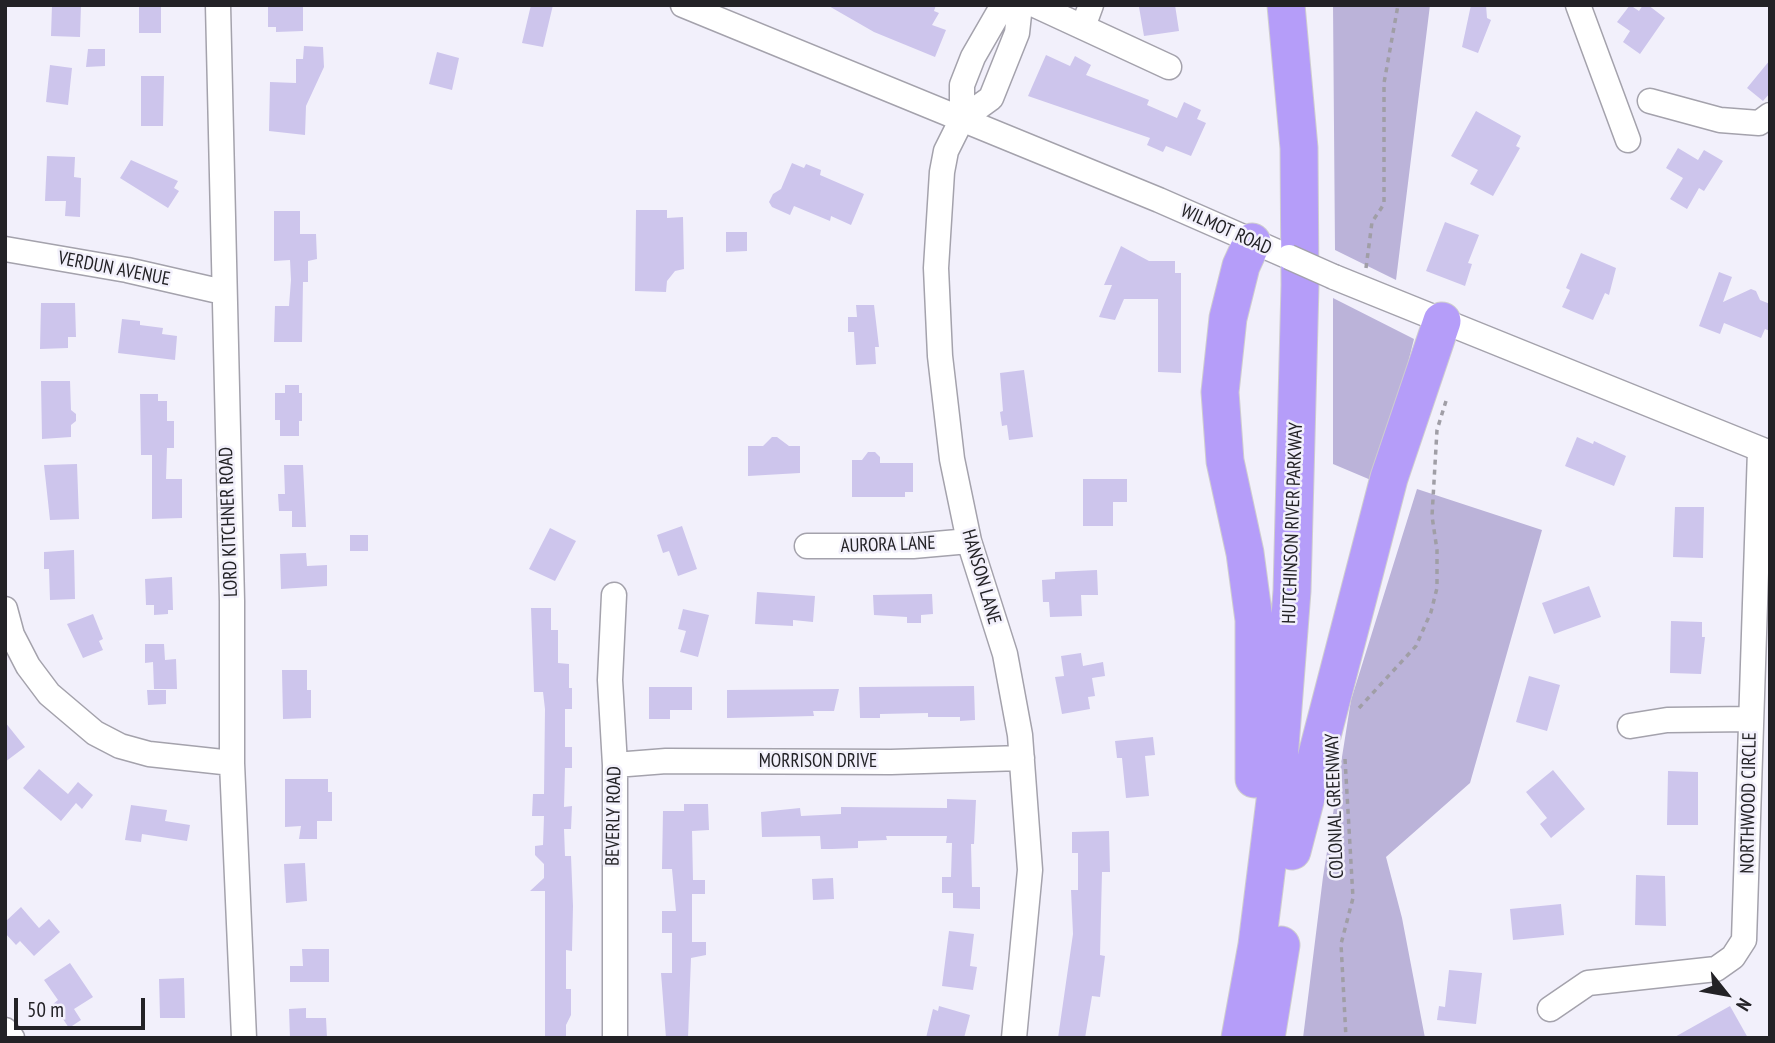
<!DOCTYPE html>
<html>
<head>
<meta charset="utf-8">
<style>
  body { margin:0 }
  #map { position:relative; width:1775px; height:1043px; overflow:hidden; background:#f2f0fb; font-family:"PT Sans Narrow",sans-serif }
  canvas { display:block }
  .frame { position:absolute; inset:0; border:7px solid #232226; pointer-events:none }
  .north { position:absolute; left:1691px; top:959px; width:70px; height:70px; -webkit-text-stroke:5px #f2f0fb; paint-order:stroke; rotate:121deg; font-size:19px; font-weight:700; line-height:28px; text-align:center; color:#232226 }
  .north::after { content:''; display:block; margin:auto; width:24px; height:32px; background:#232226; clip-path:polygon(50% 0,100% 100%,50% 72%,0 100%) }
  .scale { position:absolute; left:14px; top:998px; width:131px; height:32px; box-sizing:border-box; border:4px solid #232226; border-top:0; padding-left:9px; font-size:21px; line-height:24px; white-space:nowrap; color:#232226; -webkit-text-stroke:5px #f2f0fb; paint-order:stroke }
</style>
</head>
<body>
<div id="map">
<canvas width="1775" height="1043"></canvas>
<div class="frame"></div>
<div class="north">N</div>
<div class="scale">50 m</div>
</div>
<script>
const ctx = document.querySelector('canvas').getContext('2d');
ctx.lineJoin = 'round';
function fill(path, color) { ctx.fillStyle = color; ctx.fill(path, 'evenodd'); }
const toPath = rows => new Path2D(rows.map(r => 'M' + r).join(''));
function stroke(path, color, width, dash) { ctx.strokeStyle = color; ctx.lineWidth = width; ctx.lineCap = dash ? 'butt' : 'round'; ctx.setLineDash(dash || []); ctx.stroke(path); }
function label(font, color, halo, rows, align = 'center') {
  ctx.font = font + ' "PT Sans Narrow",sans-serif'; ctx.lineWidth = 5; ctx.setLineDash([]); ctx.textBaseline = 'middle'; ctx.strokeStyle = halo; ctx.fillStyle = color; for (const [text, x, y, turn = 0] of rows) {
    ctx.save(); ctx.translate(x, y); ctx.rotate((+turn || 0) * Math.PI / 180); ctx.textAlign = isNaN(turn) ? turn : align; if (halo) ctx.strokeText(text, 0, 0); ctx.fillText(text, 0, 0); ctx.restore();
  }
}
fill(toPath([
  [1333,5,1430,5,1396,280,1335,250],
  [1333,298,1414,339,1378,483,1333,464],
  [1417,489,1542,530,1470,783,1386,857,1402,918,1425,1038,1303,1038,1323,877,1351,700]
]), '#bbb3d9');
fill(toPath([
  [52,5,81,5,80,37,51,36],
  [139,5,161,5,161,33,139,33],
  [268,5,303,5,303,31,276,32,276,27,268,27],
  [531,5,553,5,543,47,522,43],
  [827,5,936,5,934,11,939,13,932,25,946,30,935,57,874,32],
  [1142,5,1175,5,1179,31,1144,36,1139,7],
  [1471,5,1486,5,1487,18,1491,20,1478,53,1462,47],
  [1630,5,1639,11,1643,5,1648,5,1665,18,1640,54,1623,42,1630,31,1617,22],
  [304,46,323,47,324,67,306,106,305,135,269,131,270,82,296,83,296,59,303,59],
  [88,49,105,49,105,66,86,67],
  [437,52,459,58,452,90,429,84],
  [1046,55,1070,66,1075,56,1091,65,1086,75,1149,100,1147,105,1177,118,1184,102,1201,110,1197,119,1206,123,1191,156,1166,146,1163,152,1147,145,1150,138,1028,96],
  [1770,60,1770,93,1763,101,1747,88],
  [50,65,72,68,68,105,46,102],
  [141,76,164,76,163,126,141,126],
  [1476,111,1521,136,1516,146,1520,148,1493,196,1470,184,1478,170,1451,156],
  [1678,148,1698,160,1704,150,1723,161,1704,191,1699,188,1687,209,1670,199,1683,178,1666,168],
  [47,156,75,157,74,177,81,178,80,217,65,216,66,201,45,201],
  [131,160,178,181,174,188,179,191,168,208,120,178],
  [792,163,804,168,806,164,821,170,820,175,864,194,851,225,831,216,830,221,794,206,790,215,772,207,769,202,773,194,781,189],
  [636,210,667,210,667,218,683,217,684,269,675,271,667,281,666,292,635,291],
  [274,211,300,211,300,234,316,234,317,259,308,261,308,282,303,282,302,342,274,342,275,306,289,306,291,280,290,260,274,261],
  [1445,222,1479,235,1468,263,1472,264,1465,286,1426,271],
  [726,232,747,232,747,251,726,252],
  [1121,246,1149,261,1175,261,1175,273,1181,273,1181,373,1158,372,1158,299,1124,299,1115,320,1099,317,1112,285,1104,285],
  [1581,253,1616,268,1609,295,1605,293,1593,320,1562,307,1570,290,1566,288],
  [1719,272,1732,277,1723,302,1751,289,1756,291,1760,300,1770,304,1770,331,1765,329,1761,338,1724,323,1720,334,1699,326],
  [41,303,75,303,76,337,68,337,68,348,40,349],
  [856,305,874,305,879,347,875,347,876,364,856,365,854,332,848,332,848,317,857,317],
  [122,319,140,321,140,325,163,328,162,334,177,336,175,360,118,353],
  [1024,370,1033,437,1009,440,1007,425,1002,426,1000,412,1003,411,1000,373],
  [41,381,70,381,71,410,76,414,76,421,71,425,71,437,42,439],
  [285,385,299,385,299,393,302,393,302,421,299,421,299,436,280,436,280,420,275,420,275,393,285,393],
  [140,394,158,394,158,401,167,401,167,421,174,421,174,448,167,448,166,479,182,479,182,518,152,519,152,455,141,455],
  [772,437,777,437,789,446,800,446,800,473,748,476,748,446,763,446],
  [1577,437,1593,444,1594,441,1626,456,1614,486,1565,466],
  [868,452,875,452,880,457,880,463,913,463,913,492,905,492,905,497,852,497,852,460,862,460],
  [77,464,79,519,50,520,44,465],
  [284,465,303,465,306,527,292,527,292,511,279,511,278,494,285,494],
  [1083,479,1127,479,1127,502,1113,502,1113,526,1083,526],
  [1675,507,1704,507,1703,558,1673,557],
  [682,526,697,569,678,576,669,551,663,553,657,535],
  [550,528,576,541,555,581,529,569],
  [350,535,368,535,368,551,350,551],
  [74,550,75,599,50,600,49,569,44,569,44,552],
  [306,553,307,566,327,565,327,586,281,589,280,554],
  [1097,570,1098,595,1081,595,1082,616,1050,617,1049,602,1043,602,1042,580,1055,579,1055,572],
  [172,577,173,610,168,610,168,614,154,615,154,605,146,605,145,579],
  [1589,586,1601,617,1554,634,1542,603],
  [757,592,815,596,813,622,793,620,793,626,755,624],
  [932,594,933,614,921,615,921,623,907,623,907,617,874,615,873,595],
  [531,608,551,608,551,630,558,630,558,663,569,664,569,688,572,688,572,709,565,709,565,747,572,747,572,768,565,768,564,807,572,806,571,829,564,829,565,856,571,856,573,906,572,951,566,950,566,989,571,989,571,1015,566,1025,566,1038,545,1038,545,891,530,891,544,878,544,864,535,855,535,846,543,845,544,816,532,816,533,794,544,794,545,709,543,692,534,692],
  [683,609,709,615,698,657,680,652,686,631,678,629],
  [93,614,103,639,99,641,103,650,83,658,67,624],
  [1671,621,1702,622,1702,637,1705,637,1701,674,1670,673],
  [145,644,164,644,165,660,176,659,177,689,154,689,153,662,145,663],
  [1081,653,1083,666,1103,662,1105,676,1092,678,1095,696,1088,697,1090,709,1062,714,1055,677,1064,676,1061,656],
  [282,670,307,670,307,690,311,690,311,718,283,719],
  [1529,676,1560,685,1547,731,1516,722],
  [974,686,975,720,960,721,960,717,928,717,928,713,880,714,880,718,860,718,859,687],
  [649,687,692,687,692,710,670,710,670,719,649,719],
  [839,689,834,711,813,711,814,716,727,718,727,690],
  [147,690,166,690,166,704,148,705],
  [5,722,25,747,5,762],
  [1153,737,1155,755,1145,756,1149,796,1126,798,1122,758,1117,758,1115,741],
  [39,769,68,794,78,782,93,795,82,809,76,803,61,821,23,788],
  [1553,770,1585,809,1551,838,1540,824,1547,818,1526,792],
  [1668,771,1698,772,1698,825,1667,825],
  [285,779,328,779,328,792,332,792,332,821,317,821,317,839,299,839,301,826,285,827],
  [947,799,976,800,974,844,971,844,972,887,980,887,980,909,953,908,953,893,942,893,942,877,951,877,952,843,946,843,947,836,886,836,887,840,858,841,858,848,832,849,821,849,820,836,762,837,761,812,800,808,801,816,841,814,841,807,947,808],
  [684,804,708,804,709,830,692,831,693,880,705,880,705,894,692,894,692,942,706,942,706,955,691,958,688,1038,666,1038,661,973,672,973,672,933,662,933,662,911,676,911,672,869,662,869,663,811,684,811],
  [131,805,167,810,165,821,190,825,187,841,142,834,141,842,125,840],
  [1109,831,1110,872,1102,872,1100,955,1105,956,1100,997,1092,996,1085,1038,1058,1038,1073,934,1071,890,1078,890,1078,853,1072,853,1072,832],
  [305,863,307,901,286,903,284,864],
  [1636,875,1665,876,1666,926,1635,925],
  [833,878,834,899,813,900,812,879],
  [1561,904,1564,935,1513,940,1510,909],
  [21,907,39,928,49,919,60,932,34,956,20,941,16,945,5,933,5,922],
  [949,931,974,934,970,966,977,967,973,990,942,986],
  [302,949,329,949,329,982,290,982,290,966,303,966],
  [70,963,93,997,74,1009,81,1020,69,1028,53,1004,58,1000,44,980],
  [1449,970,1482,973,1476,1024,1437,1020,1439,1006,1445,1007],
  [184,978,185,1018,160,1018,159,979],
  [939,1006,970,1015,964,1038,926,1038,933,1009,938,1011],
  [1730,1006,1748,1038,1673,1038],
  [306,1008,306,1018,326,1018,327,1038,290,1038,289,1009]
]), '#cdc5ec');
const minor = toPath([
  [218,5,232,601,232,763,244,1038],
  [683,5,1159,200,1289,257],
  [1003,5,973,57,962,85,962,119,946,151,942,172,936,268,940,356,952,459,969,541,1005,654,1020,735,1030,870,1014,1038],
  [1035,5,1169,67],
  [1578,5,1628,140],
  [1083,27,1091,5],
  [1650,101,1720,120,1759,123,1770,115],
  [962,119,991,98,1017,33,1020,5],
  [5,249,127,270,223,292],
  [1334,277,1770,453],
  [807,546,913,546,969,541],
  [614,595,610,680,615,765,615,1038],
  [5,609,12,635,28,666,49,694,95,733,120,746,149,754,232,763],
  [1630,726,1667,720,1751,719],
  [615,765,666,761,891,762,1022,758],
  [1550,1009,1588,983,1716,969,1733,957,1744,940,1760,450],
  [5,1030,12,1038]
]);
const highway = toPath([
  [1252,242,1241,266,1228,318,1220,392,1225,461,1245,553,1254,620,1254,779],
  [1292,851,1389,478,1442,321],
  [1240,1038,1257,945,1277,785,1292,591,1300,285,1299,148,1286,5],
  [1266,1038,1281,945]
]);
stroke(minor, '#a4a2ac', 27);
stroke(highway, '#cfcecf', 39);
stroke(toPath([
  [1366,268,1372,222,1384,204,1384,83,1398,5],
  [1359,708,1416,646,1431,612,1437,588,1437,550,1432,516,1437,430,1446,401],
  [1345,759,1353,898,1341,944,1346,1038]
]), '#a09ea6', 3.5, [5, 5]);
stroke(minor, '#fff', 24);
stroke(highway, '#b59df9', 37);
const minorBridge = toPath([
  [1289,257,1334,277]
]);
stroke(minorBridge, '#a4a2ac', 27, []);
stroke(minorBridge, '#fff', 24);
label('19px', '#232226', '#f2f0fb', [
  ["WILMOT ROAD",1226,230,24],
  ["VERDUN AVENUE",114,269,11],
  ["LORD KITCHNER ROAD",229,522,-92],
  ["HUTCHINSON RIVER PARKWAY",1293,523,-88],
  ["AURORA LANE",888,545,-2],
  ["HANSON LANE",981,577,74],
  ["MORRISON DRIVE",818,762],
  ["NORTHWOOD CIRCLE",1749,803,-89],
  ["COLONIAL GREENWAY",1335,806,-92],
  ["BEVERLY ROAD",614,816,-89]
]);
</script>
</body>
</html>
